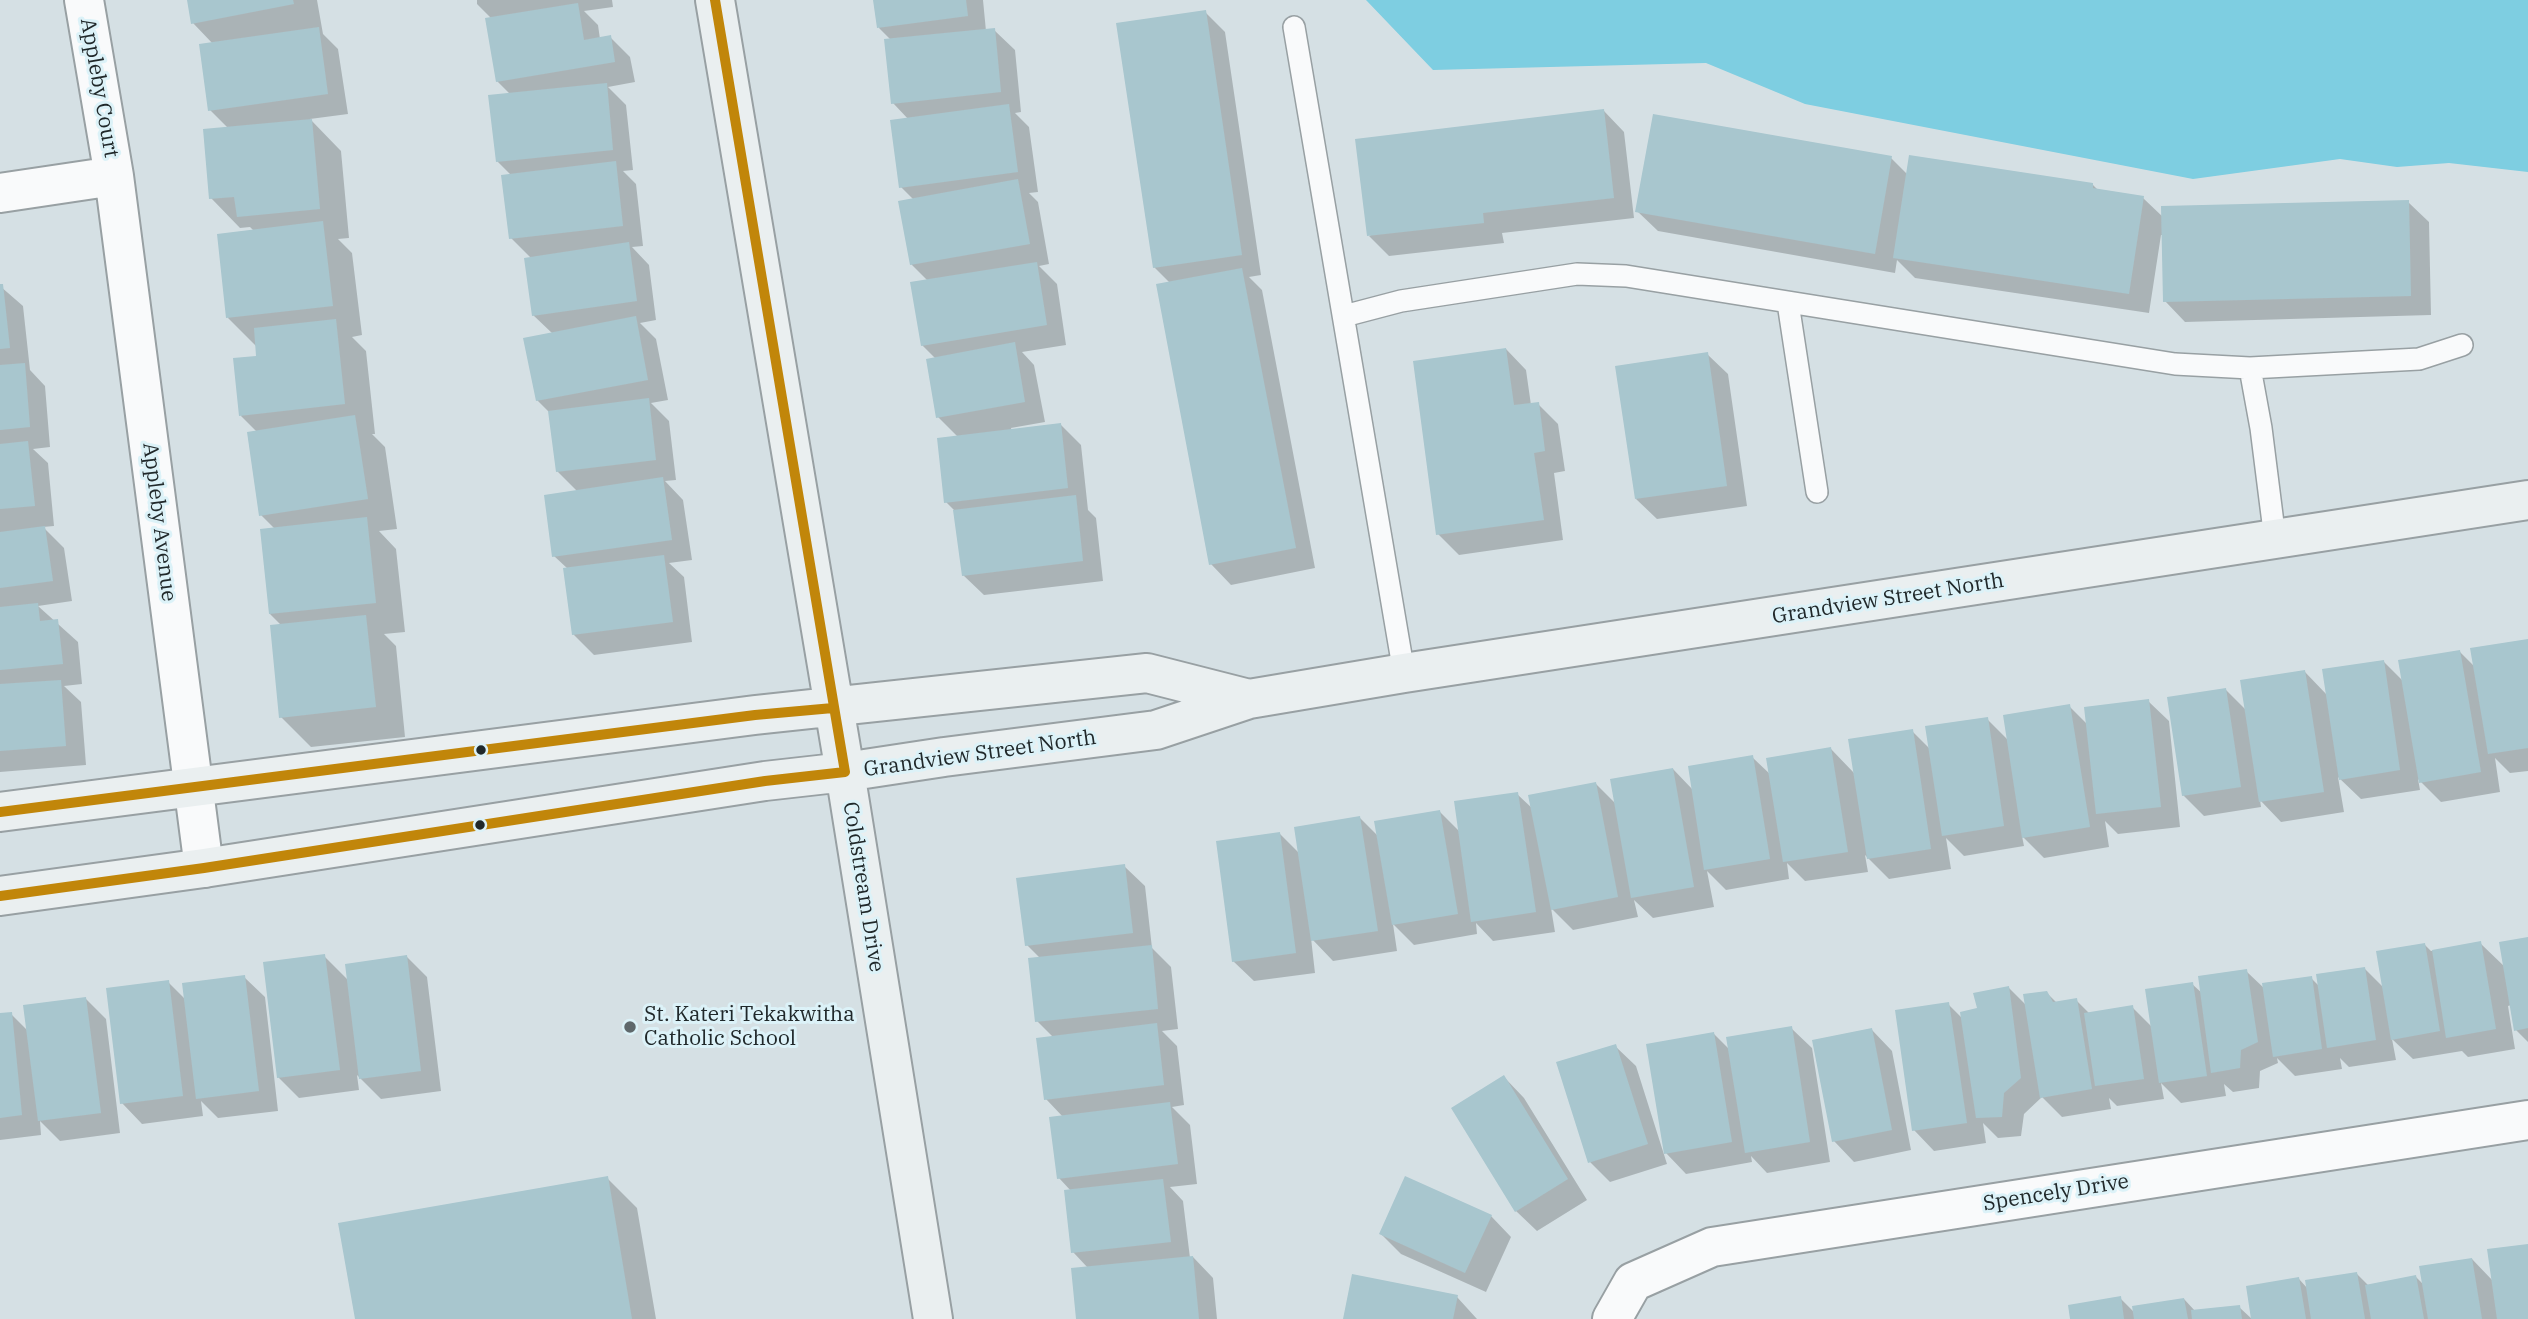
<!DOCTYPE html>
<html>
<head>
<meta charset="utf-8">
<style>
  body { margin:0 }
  canvas { display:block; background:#d5e0e4 }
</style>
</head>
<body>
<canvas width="2528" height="1319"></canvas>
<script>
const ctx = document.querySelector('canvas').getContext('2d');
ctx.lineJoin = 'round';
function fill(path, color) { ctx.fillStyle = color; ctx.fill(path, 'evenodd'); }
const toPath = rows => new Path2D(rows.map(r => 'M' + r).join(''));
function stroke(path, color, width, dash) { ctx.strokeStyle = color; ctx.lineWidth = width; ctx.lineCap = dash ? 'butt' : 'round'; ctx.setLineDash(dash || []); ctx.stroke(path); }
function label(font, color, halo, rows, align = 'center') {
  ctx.font = font + ' "IBM Plex Serif",serif'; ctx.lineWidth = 6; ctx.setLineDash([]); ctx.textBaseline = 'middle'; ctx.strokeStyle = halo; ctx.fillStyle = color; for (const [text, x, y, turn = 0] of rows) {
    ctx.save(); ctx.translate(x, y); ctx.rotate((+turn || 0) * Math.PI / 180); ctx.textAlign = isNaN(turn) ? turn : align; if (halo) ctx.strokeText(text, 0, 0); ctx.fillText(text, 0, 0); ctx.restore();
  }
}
fill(toPath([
  [1366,0,2528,0,2528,172,2449,163,2397,167,2340,159,2193,179,1805,104,1706,63,1433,70]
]), '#7ecee1');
fill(toPath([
  [189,0,317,0,323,34,338,49,348,114,310,119,341,151,349,238,338,239,352,253,362,335,352,337,366,351,375,434,372,434,385,447,397,529,379,531,396,549,405,632,384,634,396,646,405,737,311,747,281,717,282,626,270,614,275,529,261,515,257,432,241,416,258,357,257,347,228,318,254,231,250,227,240,228,211,198,229,129,210,110,213,44,193,23],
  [477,0,612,0,613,7,584,11,598,25,600,39,610,37,630,57,635,82,608,87,626,105,633,170,623,171,636,184,643,246,632,247,649,265,656,320,640,323,656,339,668,400,651,403,669,421,676,480,665,481,683,500,692,560,669,563,684,577,692,642,594,655,573,634,568,569,554,556,577,491,557,471,550,413,537,400,553,334,533,315,531,258,511,238,512,176,497,161,510,94,497,81,492,19,477,4],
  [875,0,983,0,986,31,994,30,1015,50,1021,112,1015,113,1029,127,1038,192,1029,193,1038,202,1049,264,1039,266,1057,284,1066,345,1022,352,1034,365,1045,422,1011,428,1012,431,1061,425,1081,445,1088,510,1096,518,1103,581,984,595,963,575,955,511,946,502,958,437,938,417,936,359,922,345,928,281,911,264,914,200,901,187,909,120,893,103,891,40,879,28],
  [1205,12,1225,32,1261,275,1249,277,1262,290,1315,568,1231,585,1211,564,1170,283,1154,267],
  [1604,111,1624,132,1634,218,1502,233,1504,243,1389,256,1369,236],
  [1891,158,1907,174,2093,185,2099,191,2143,198,2163,217,2408,202,2429,222,2431,315,2185,322,2165,301,2163,235,2161,235,2149,313,1915,278,1897,260,1895,273,1658,231,1637,211],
  [0,286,23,306,30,370,45,386,50,447,33,449,48,463,54,526,43,527,64,548,72,601,38,606,78,642,82,684,64,686,81,702,86,765,0,772],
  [1506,349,1526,370,1531,405,1538,404,1558,424,1565,471,1554,473,1563,540,1459,555,1438,534],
  [1707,354,1728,374,1747,506,1657,519,1636,499],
  [2528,641,2528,771,2510,773,2495,758,2500,792,2441,802,2418,779,2420,790,2361,799,2338,777,2344,812,2281,822,2260,800,2261,807,2204,816,2183,795,2225,689,2246,710,2305,672,2328,696,2384,662,2404,682,2460,652,2475,667],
  [2148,701,2169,721,2180,827,2118,834,2105,821,2109,847,2044,858,2022,836,2024,846,1964,856,1946,838,1951,869,1889,879,1865,855,1868,872,1805,881,1787,863,1789,879,1726,890,1707,871,1714,907,1653,918,1634,900,1638,917,1573,930,1551,908,1555,932,1493,941,1476,923,1477,934,1414,945,1393,924,1397,951,1333,961,1311,938,1315,973,1254,981,1233,961,1280,834,1300,854,1360,818,1379,837,1440,812,1460,832,1517,794,1533,809,1595,783,1616,804,1673,769,1693,790,1752,757,1771,775,1831,749,1855,774,1912,731,1930,749,1987,719,2008,740,2069,706,2088,725],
  [1124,866,1145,886,1152,948,1171,967,1178,1029,1162,1031,1177,1046,1184,1105,1172,1107,1190,1125,1197,1184,1170,1187,1183,1201,1190,1258,1193,1257,1213,1278,1217,1319,1078,1319,1088,1268,1073,1252,1071,1191,1059,1178,1063,1117,1046,1099,1053,1037,1037,1021,1040,958,1027,945],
  [2528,939,2528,1042,2516,1030,2511,1005,2508,1006,2515,1049,2468,1057,2462,1051,2413,1059,2392,1039,2396,1060,2349,1067,2340,1058,2342,1069,2295,1076,2277,1058,2278,1063,2260,1071,2259,1088,2233,1092,2224,1084,2226,1096,2181,1103,2161,1083,2164,1099,2117,1106,2109,1098,2111,1109,2062,1117,2042,1097,2024,1114,2021,1136,1998,1138,1983,1123,1986,1143,1934,1151,1914,1130,1948,1004,1963,1019,2009,988,2027,1006,2047,993,2057,1003,2076,1000,2090,1014,2132,1007,2153,1028,2192,984,2202,993,2246,971,2265,989,2311,978,2319,986,2364,968,2384,988,2424,944,2431,951,2480,943,2505,967],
  [324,956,348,980,407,957,427,977,441,1091,381,1099,357,1075,359,1090,299,1098,278,1077],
  [244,977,265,997,278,1111,218,1118,201,1101,203,1116,142,1124,122,1103,168,982,185,999],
  [85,998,106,1019,120,1133,60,1141,40,1121,41,1135,0,1140,0,1015,11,1014,28,1031],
  [1791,1028,1812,1048,1830,1162,1767,1173,1751,1156,1752,1162,1686,1174,1666,1153,1714,1034,1730,1050],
  [1872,1030,1892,1051,1911,1150,1854,1162,1834,1141],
  [1615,1046,1636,1066,1667,1164,1610,1182,1590,1162],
  [1504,1077,1524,1098,1587,1200,1537,1231,1516,1211],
  [607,1178,637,1208,656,1319,356,1319],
  [1491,1216,1511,1237,1486,1292,1401,1254,1381,1234],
  [2528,1246,2528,1319,2253,1319,2299,1279,2308,1289,2357,1274,2369,1286,2416,1277,2425,1286,2472,1259,2493,1281],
  [1457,1297,1477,1319,1345,1319],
  [2120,1298,2135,1313,2184,1299,2196,1312,2239,1307,2252,1319,2072,1319]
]), '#0003');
fill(toPath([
  [187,0,293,0,294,4,191,24],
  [873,0,966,0,968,16,877,28],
  [578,3,584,40,611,35,615,62,496,82,485,18],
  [1206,10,1242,255,1153,268,1116,23],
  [319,27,328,94,208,111,199,44],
  [995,28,1001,92,891,104,884,39],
  [607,83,613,150,496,162,488,95],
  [1009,104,1018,172,899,188,890,120],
  [1604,109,1614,198,1483,213,1484,223,1367,236,1355,139],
  [1653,114,1892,156,1875,254,1635,212],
  [312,119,320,209,237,217,234,197,209,199,203,129],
  [1909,155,2093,183,2093,188,2144,196,2129,294,1893,258],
  [616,161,623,226,509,239,501,175],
  [1018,179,1030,244,910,265,898,201],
  [2409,200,2411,296,2163,302,2161,206],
  [323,221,333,306,226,318,217,234],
  [629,242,637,301,532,316,524,258],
  [1037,262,1047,325,921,346,910,282],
  [1242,268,1296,548,1209,565,1156,284],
  [0,284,3,284,10,348,0,349],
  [636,316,648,380,536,401,523,338],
  [336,319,345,404,239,416,233,358,256,356,254,328],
  [1015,342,1025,402,936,418,926,359],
  [1506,348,1514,405,1539,402,1545,451,1534,453,1544,520,1436,535,1413,361],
  [1708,352,1727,486,1635,499,1615,366],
  [25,363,30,427,0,430,0,365],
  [649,398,656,460,556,472,548,411],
  [355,415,368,499,259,516,247,432],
  [1061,423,1068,488,944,503,937,438],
  [28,441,35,506,0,509,0,444],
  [663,477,672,540,552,557,544,495],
  [1076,495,1083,561,962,576,953,510],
  [367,517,376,603,269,614,260,529],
  [45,526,53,581,0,588,0,532],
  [664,555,673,622,572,635,563,568],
  [38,603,40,621,58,619,63,664,0,670,0,607],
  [366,615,376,707,279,718,270,625],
  [2528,639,2528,748,2488,754,2470,648],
  [2460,650,2481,772,2419,783,2398,660],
  [2384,660,2400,770,2339,780,2322,669],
  [2305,670,2324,792,2259,802,2240,680],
  [61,680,66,746,0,751,0,684],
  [2226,688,2241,787,2182,796,2167,697],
  [2149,699,2161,807,2096,814,2084,707],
  [2070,704,2090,827,2022,838,2003,715],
  [1988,717,2004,826,1942,836,1925,726],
  [1913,729,1931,849,1867,859,1848,739],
  [1831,747,1848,852,1783,862,1766,758],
  [1753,755,1770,859,1704,870,1688,766],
  [1673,768,1694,887,1631,898,1610,779],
  [1596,782,1618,897,1551,910,1528,795],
  [1518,792,1536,912,1471,922,1454,801],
  [1440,810,1458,914,1392,925,1374,821],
  [1360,816,1378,931,1311,941,1294,827],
  [1280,832,1296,953,1232,962,1216,841],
  [1125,864,1133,933,1025,946,1016,878],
  [2528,937,2528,1028,2514,1031,2499,942],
  [2481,941,2496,1029,2446,1038,2432,950],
  [2425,943,2440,1031,2391,1040,2376,951],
  [1152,945,1158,1009,1035,1022,1028,958],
  [325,954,340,1070,277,1078,263,962],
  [407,955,421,1071,359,1079,345,964],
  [2365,967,2376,1040,2327,1048,2316,974],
  [2247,969,2258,1042,2241,1050,2240,1068,2211,1073,2198,976],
  [245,975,259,1091,196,1099,182,983],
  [2312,976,2322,1049,2273,1057,2262,983],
  [169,980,183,1096,120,1104,106,988],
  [2193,982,2207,1076,2159,1083,2145,989],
  [2009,986,2021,1078,2004,1093,2002,1117,1976,1118,1960,1012,1977,1008,1973,993],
  [2047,991,2053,1002,2077,998,2092,1089,2040,1098,2023,994],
  [86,997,101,1113,38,1121,23,1005],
  [1949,1002,1967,1123,1912,1131,1895,1010],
  [2133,1005,2144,1079,2095,1086,2084,1013],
  [12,1012,22,1115,0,1118,0,1013],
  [1157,1023,1164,1085,1044,1100,1036,1038],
  [1792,1026,1810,1142,1745,1153,1726,1037],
  [1872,1028,1892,1130,1832,1142,1812,1040],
  [1714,1032,1732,1142,1664,1154,1646,1044],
  [1616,1044,1648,1144,1588,1163,1556,1062],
  [1504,1075,1568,1179,1515,1212,1451,1108],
  [1170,1102,1178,1164,1057,1179,1049,1117],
  [608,1176,632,1319,355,1319,338,1223],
  [1405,1176,1492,1215,1465,1273,1379,1234],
  [1163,1179,1171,1242,1071,1253,1064,1190],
  [2528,1244,2528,1319,2497,1319,2487,1249],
  [1193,1256,1199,1319,1076,1319,1071,1268],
  [2472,1258,2482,1319,2428,1319,2419,1266],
  [2357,1272,2365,1319,2311,1319,2305,1280],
  [1352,1274,1458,1295,1453,1319,1343,1319],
  [2416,1275,2424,1319,2371,1319,2365,1285],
  [2299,1277,2306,1319,2251,1319,2246,1286],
  [2121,1296,2124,1319,2070,1319,2068,1305],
  [2184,1298,2188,1319,2134,1319,2132,1306],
  [2240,1305,2242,1319,2192,1319,2191,1310]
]), '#a8c6ce');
const lane = toPath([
  [1294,27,1404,673],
  [1788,303,1817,492],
  [1344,316,1401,301,1577,274,1626,276,2175,364,2250,368,2419,359,2462,345],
  [2250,368,2261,428,2275,539]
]);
const street = toPath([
  [84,0,114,176,204,868],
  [0,193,114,176],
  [1612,1319,1633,1282,1712,1247,2528,1120]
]);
const secondary = toPath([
  [715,0,845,772,933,1319],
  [0,812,755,715,1147,673,1249,699],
  [0,896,204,868,765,781,845,772,944,757,1156,730,1249,699,1404,673,2528,500]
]);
stroke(lane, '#98a0a3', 24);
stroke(street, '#98a0a3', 42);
stroke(secondary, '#98a0a3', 42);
stroke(lane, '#f9fafb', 21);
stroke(street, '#f9fafb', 38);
stroke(secondary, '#eaeff0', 38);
stroke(toPath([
  [0,812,755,715,833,708],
  [0,896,204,868,765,781,845,772,715,0]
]), '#c1860a', 10);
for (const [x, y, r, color] of [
  [481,750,6,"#20282a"],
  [480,825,6,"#20282a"],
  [630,1027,7,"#5f686b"]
]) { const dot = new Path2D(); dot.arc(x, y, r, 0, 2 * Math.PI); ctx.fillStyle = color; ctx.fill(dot); stroke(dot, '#dcf2f8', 2.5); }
label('21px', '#20282a', '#dcf2f8', [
  ["Appleby Court",99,88,80],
  ["Appleby Avenue",159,522,83],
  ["Grandview Street North",1888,599,-9],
  ["Grandview Street North",980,754,-8],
  ["Coldstream Drive",863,887,81],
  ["Spencely Drive",2056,1193,-9]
]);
label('21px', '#20282a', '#dcf2f8', [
  ["St. Kateri Tekakwitha",644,1015],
  ["Catholic School",644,1039]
], 'left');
</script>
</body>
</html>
